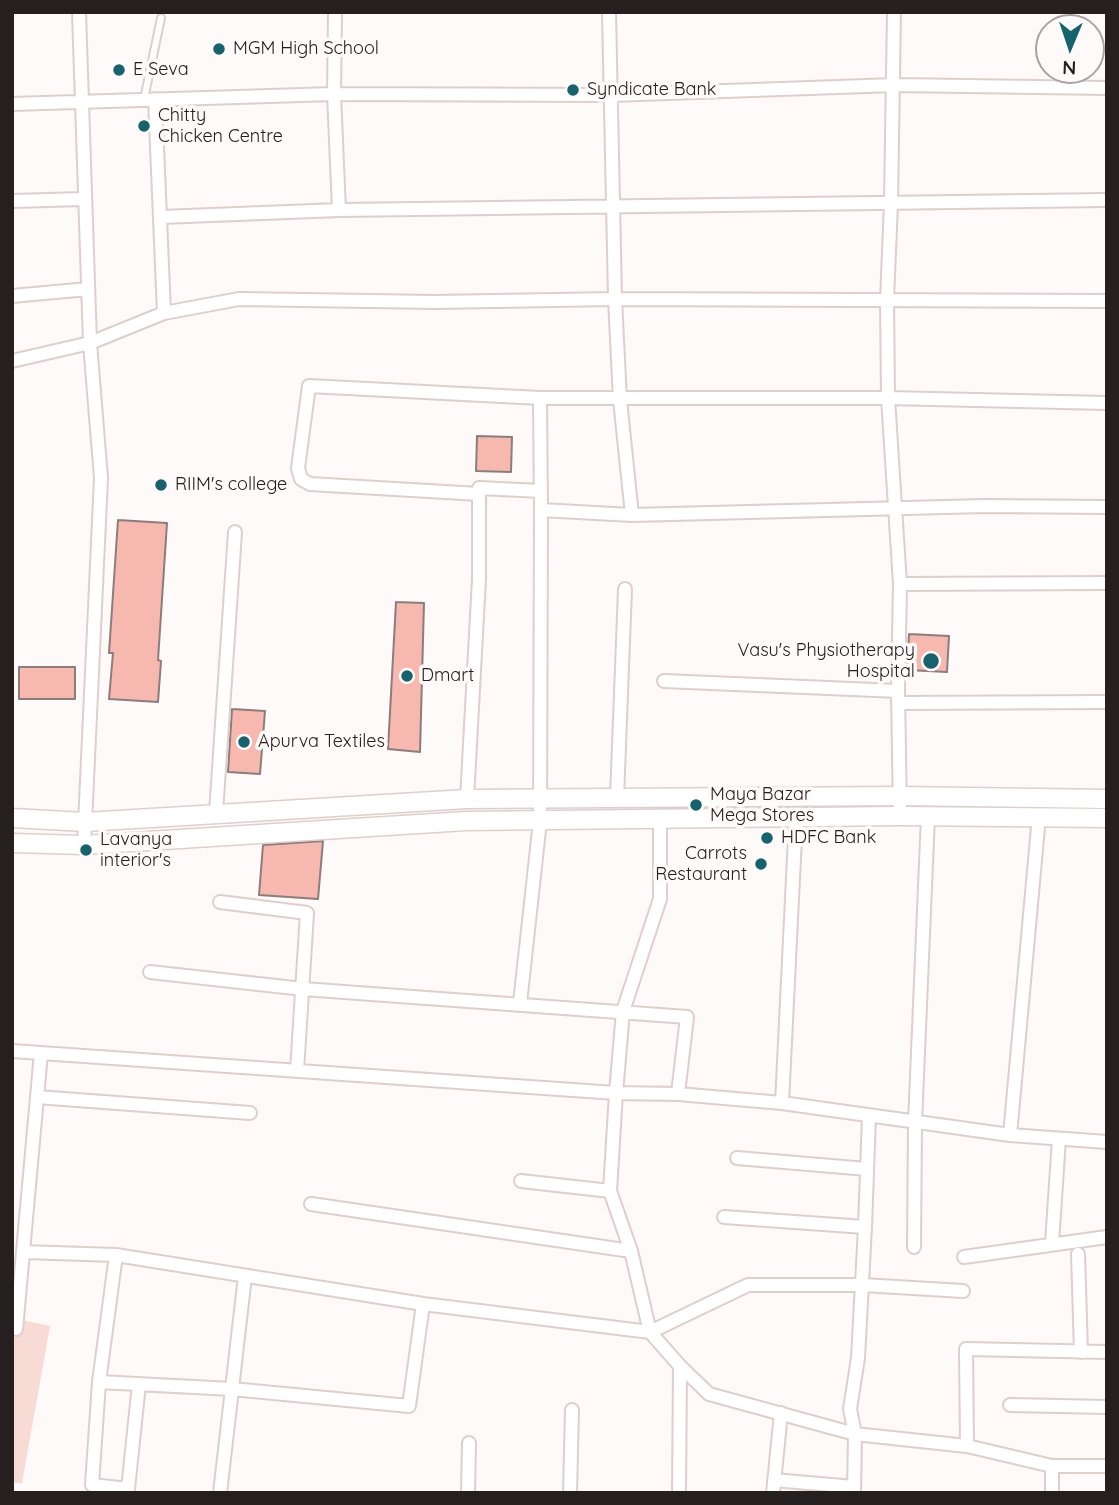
<!DOCTYPE html>
<html>
<head>
<meta charset="utf-8">
<style>
  body { margin:0 }
  #map { position:relative; width:1119px; height:1505px; overflow:hidden; background:#fdfaf9; font-family:Quicksand,sans-serif }
  canvas { display:block }
  .frame { position:absolute; inset:0; border:14px solid #25201f; pointer-events:none }
  .north { position:absolute; left:1035px; top:14px; width:70px; height:70px; box-sizing:border-box; background:#fdfaf9; border:2px solid #a7a3a2; border-radius:50%; rotate:182deg; font-size:19px; font-weight:700; line-height:28px; text-align:center; color:#25201f }
  .north::after { content:''; display:block; margin:auto; width:24px; height:32px; background:#16636d; clip-path:polygon(50% 0,100% 100%,50% 72%,0 100%) }
</style>
</head>
<body>
<div id="map">
<canvas width="1119" height="1505"></canvas>
<div class="frame"></div>
<div class="north">N</div>
</div>
<script>
const ctx = document.querySelector('canvas').getContext('2d');
ctx.lineJoin = 'round';
function fill(path, color) { ctx.fillStyle = color; ctx.fill(path, 'evenodd'); }
const toPath = rows => new Path2D(rows.map(r => 'M' + r).join(''));
function stroke(path, color, width, dash) { ctx.strokeStyle = color; ctx.lineWidth = width; ctx.lineCap = dash ? 'butt' : 'round'; ctx.setLineDash(dash || []); ctx.stroke(path); }
function label(font, color, halo, rows, align = 'center') {
  ctx.font = font + ' Quicksand,sans-serif'; ctx.lineWidth = 7; ctx.setLineDash([]); ctx.textBaseline = 'middle'; ctx.strokeStyle = halo; ctx.fillStyle = color; for (const [text, x, y, turn = 0] of rows) {
    ctx.save(); ctx.translate(x, y); ctx.rotate((+turn || 0) * Math.PI / 180); ctx.textAlign = isNaN(turn) ? turn : align; if (halo) ctx.strokeText(text, 0, 0); ctx.fillText(text, 0, 0); ctx.restore();
  }
}
fill(toPath([
  [12,1318,50,1326,22,1483,12,1483]
]), '#f9dbd6');
const building = toPath([
  [477,436,512,437,511,472,476,471,477,436],
  [118,520,167,523,158,660,161,661,158,702,109,699,113,653,109,653,118,520],
  [396,602,424,603,420,752,388,749,396,602],
  [909,634,949,636,947,672,907,670,909,634],
  [19,667,75,667,75,699,19,699,19,667],
  [232,709,265,711,260,774,228,772,232,709],
  [323,841,318,899,259,895,263,845,323,841]
]);
fill(building, '#f7b9af');
stroke(building, '#8b7d7b', 2);
const lane = toPath([
  [144,99,161,18]
]);
const street = toPath([
  [79,12,90,343,101,478,84,845],
  [335,12,334,94,339,210],
  [609,12,615,299,620,400,632,515,984,506,1107,507],
  [894,12,891,203,887,300,888,398,900,584,898,691,900,816],
  [155,99,164,313],
  [12,104,334,94,612,95,894,85,1107,88],
  [12,201,84,199],
  [161,217,339,210,1107,200],
  [12,296,88,289],
  [12,361,90,343,164,313,239,299,435,302,615,299,1107,301],
  [479,494,310,484,301,479,298,468,309,386,540,398],
  [541,510,540,398,888,398,1107,403],
  [900,584,1107,583],
  [664,681,898,691],
  [898,703,1107,702],
  [617,798,625,589],
  [467,799,479,579,479,488,541,491],
  [216,813,235,532],
  [220,902,307,913,297,1071],
  [150,972,303,989,687,1017,678,1094],
  [520,1003,540,821,541,510,632,515],
  [12,1051,616,1093,678,1094,782,1103,1010,1135,1107,1142],
  [37,1097,250,1113],
  [782,1103,796,817],
  [1010,1135,1039,816],
  [737,1158,867,1169],
  [521,1181,610,1191],
  [311,1204,631,1251,610,1191,616,1093,623,1011,660,899,660,819],
  [724,1217,865,1227,869,1116],
  [1052,1243,1059,1139],
  [914,1247,915,1123,928,816],
  [631,1251,650,1332,748,1285,863,1285,963,1291],
  [23,1252,116,1255,423,1304,650,1332,680,1366,709,1394,855,1434,967,1446,1052,1466,1052,1493],
  [1078,1254,1081,1352],
  [116,1255,99,1382,92,1485,128,1489,139,1384],
  [964,1257,1107,1237],
  [16,1329,41,1053],
  [99,1382,232,1389,245,1276],
  [1010,1405,1107,1407],
  [967,1446,966,1349,1107,1352],
  [1052,1466,1107,1466],
  [774,1480,854,1487],
  [220,1493,232,1389,409,1406,423,1304],
  [468,1493,469,1443],
  [570,1493,572,1410],
  [679,1493,680,1366],
  [773,1493,781,1413],
  [854,1493,855,1434,850,1409,858,1358,865,1227]
]);
const secondary = toPath([
  [12,818,85,822,467,799,900,796,1107,799],
  [12,843,84,845,466,821,900,816,1107,818]
]);
stroke(lane, '#decfcc', 10);
stroke(street, '#decfcc', 16);
stroke(secondary, '#decfcc', 21);
stroke(lane, '#fff', 6);
stroke(street, '#fff', 12);
stroke(secondary, '#fff', 18);
for (const [x, y, r, color] of [
  [219,49,7,"#16636d"],
  [119,70,7,"#16636d"],
  [573,90,7,"#16636d"],
  [144,126,7,"#16636d"],
  [161,485,7,"#16636d"],
  [931,661,9,"#16636d"],
  [407,676,7,"#16636d"],
  [244,742,7,"#16636d"],
  [696,805,7,"#16636d"],
  [767,838,7,"#16636d"],
  [86,850,7,"#16636d"],
  [761,864,7,"#16636d"]
]) { const dot = new Path2D(); dot.arc(x, y, r, 0, 2 * Math.PI); ctx.fillStyle = color; ctx.fill(dot); stroke(dot, '#fdfaf9', 2.5); }
label('18px', '#25201f', '#fdfaf9', [
  ["MGM High School",233,49],
  ["E Seva",133,70],
  ["Syndicate Bank",587,90],
  ["Chitty",158,116],
  ["Chicken Centre",158,137],
  ["RIIM's college",175,485],
  ["Vasu's Physiotherapy",915,651,"right"],
  ["Hospital",915,672,"right"],
  ["Dmart",421,676],
  ["Apurva Textiles",258,742],
  ["Maya Bazar",710,795],
  ["Mega Stores",710,816],
  ["HDFC Bank",781,838],
  ["Lavanya",100,840],
  ["interior's",100,861],
  ["Carrots",747,854,"right"],
  ["Restaurant",747,875,"right"]
], 'left');
</script>
</body>
</html>
